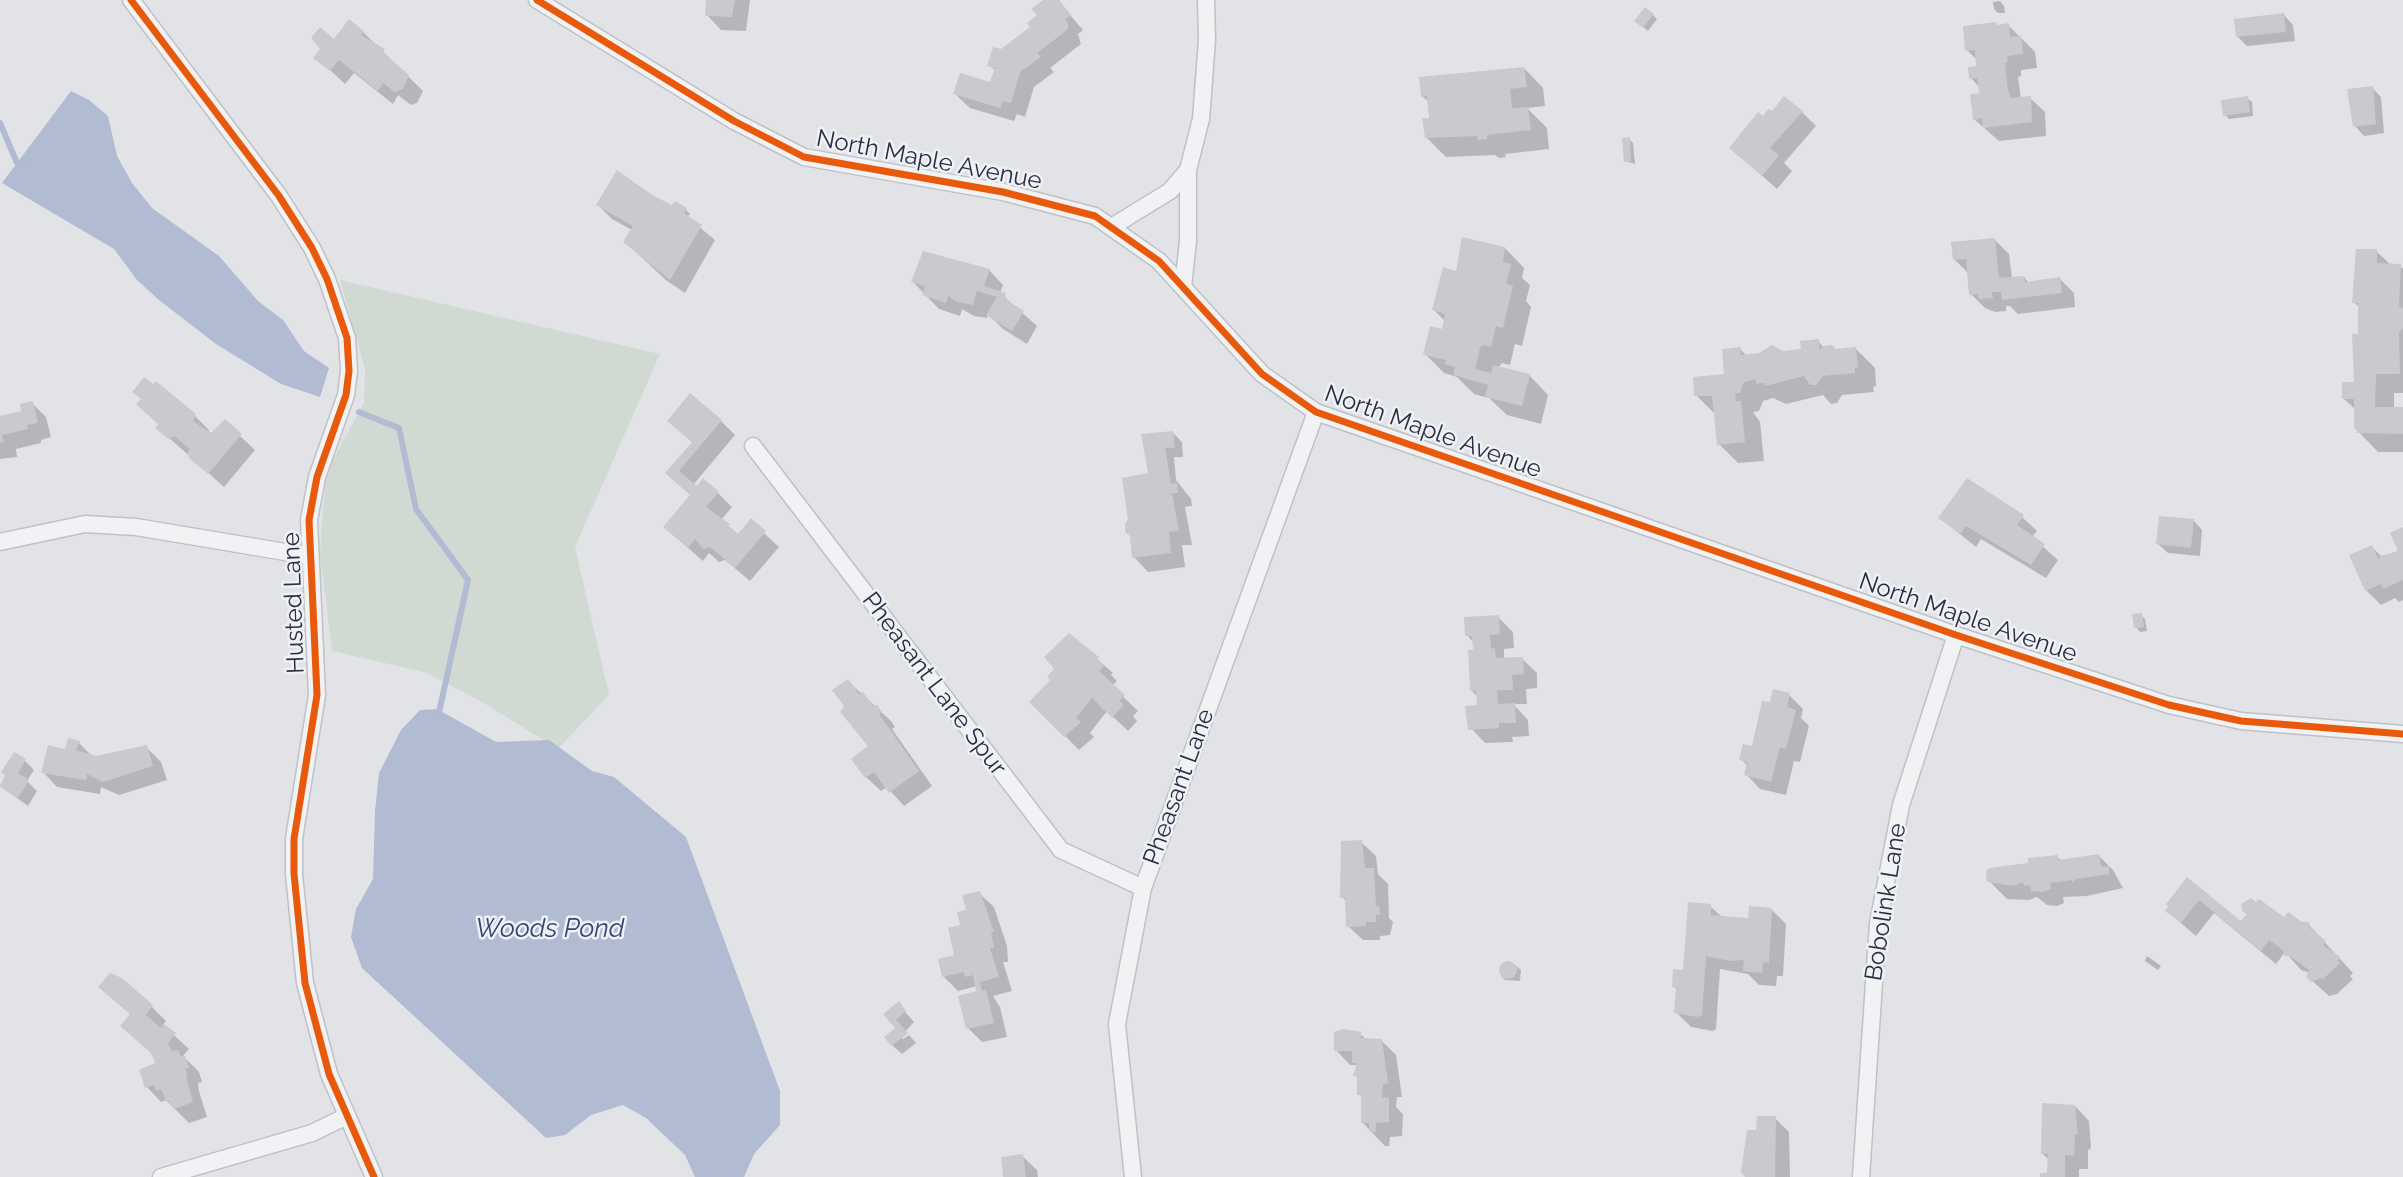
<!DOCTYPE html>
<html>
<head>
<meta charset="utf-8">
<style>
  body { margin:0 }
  canvas { display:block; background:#e2e3e7 }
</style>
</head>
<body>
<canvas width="2403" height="1177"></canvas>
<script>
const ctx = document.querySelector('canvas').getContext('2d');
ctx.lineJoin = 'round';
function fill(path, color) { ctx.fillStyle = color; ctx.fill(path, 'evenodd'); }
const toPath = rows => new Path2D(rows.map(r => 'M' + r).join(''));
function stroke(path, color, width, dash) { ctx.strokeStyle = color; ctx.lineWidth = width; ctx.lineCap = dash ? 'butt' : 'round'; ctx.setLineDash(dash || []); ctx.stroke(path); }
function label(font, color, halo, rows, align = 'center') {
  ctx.font = font + ' Raleway,sans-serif'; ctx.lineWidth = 5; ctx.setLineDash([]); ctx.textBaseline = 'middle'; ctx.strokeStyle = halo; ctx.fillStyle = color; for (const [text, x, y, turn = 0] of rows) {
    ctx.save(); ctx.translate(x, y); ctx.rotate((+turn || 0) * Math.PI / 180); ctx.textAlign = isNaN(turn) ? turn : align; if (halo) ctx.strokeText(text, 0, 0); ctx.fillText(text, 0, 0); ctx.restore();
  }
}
fill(toPath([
  [340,280,660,354,575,547,609,695,558,749,477,699,424,672,332,651,320,553,325,485,331,463,364,403,365,369]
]), '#d1dad2');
fill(toPath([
  [71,91,89,100,108,116,117,156,132,183,152,208,219,256,258,301,283,320,304,351,329,368,320,397,281,384,216,344,159,300,137,280,114,249,2,183],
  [437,709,496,742,549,740,592,771,614,777,686,837,780,1091,780,1125,754,1154,744,1177,695,1177,685,1155,646,1118,623,1105,591,1115,565,1135,546,1138,362,968,351,937,356,909,373,879,375,811,379,773,401,730,420,710]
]), '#b1bbd1');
fill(toPath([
  [709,0,750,0,746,31,721,30,707,15],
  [1046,0,1057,0,1083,30,1078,34,1081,44,1050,68,1054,72,1034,87,1025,117,1017,114,1014,121,970,108,955,94,992,84,996,71,989,65,1001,51,1032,28],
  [2000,1,2004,6,2005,13,1998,13,1994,9,1993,2],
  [1653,15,1657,19,1648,31,1636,21],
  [2284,15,2293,25,2295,41,2247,46,2237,36],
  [2008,25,2035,52,2037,68,2021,70,2021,76,2018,77,2021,99,2030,98,2045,112,2046,136,1999,141,1974,119,1981,95,1980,88,1971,78,1978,67,1978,61,1967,50],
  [363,32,423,91,417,103,411,105,398,95,393,104,354,73,345,84,316,57,334,41],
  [1524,68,1543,88,1545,106,1527,108,1547,128,1549,149,1505,154,1506,157,1499,158,1495,155,1446,157,1426,137,1431,119,1430,103,1422,96],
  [2372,88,2381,97,2384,133,2364,136,2355,126],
  [2247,98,2252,102,2253,116,2229,119,2225,115],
  [1802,112,1816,126,1784,163,1792,171,1777,189,1731,148],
  [1629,139,1633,143,1635,164,1626,161],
  [982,166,994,173,992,180,980,173],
  [618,173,673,208,686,210,690,214,687,217,715,240,685,293,667,281,625,242,632,230,612,219,598,205],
  [1995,240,2009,254,2012,278,2024,277,2029,283,2060,279,2074,293,2075,307,2018,314,2010,306,2006,306,2006,311,1995,312,1985,308,1971,294,1969,274,1954,259],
  [1505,248,1524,268,1522,278,1530,285,1526,301,1531,307,1522,346,1515,344,1510,365,1502,363,1498,368,1529,375,1548,395,1541,424,1507,415,1489,398,1474,394,1457,377,1444,373,1425,354,1443,331,1445,321,1434,310,1457,273],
  [2376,251,2391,265,2403,268,2403,393,2394,393,2394,409,2403,409,2403,452,2378,452,2355,428,2356,410,2344,399,2356,383,2360,308,2354,302],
  [989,270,1003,285,1000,293,1037,326,1027,344,1003,329,988,314,987,318,974,316,962,309,960,316,939,309,913,282],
  [1818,341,1824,348,1836,351,1856,349,1875,368,1876,386,1873,387,1874,392,1842,395,1837,403,1831,404,1823,395,1786,404,1773,398,1763,401,1759,411,1753,412,1760,422,1764,461,1738,463,1719,444,1716,415,1696,395,1726,374,1740,349,1747,356,1803,351],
  [32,403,46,417,51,437,41,440,41,443,16,449,17,457,0,459,0,418,23,412],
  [195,416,209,430,208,434,211,436,225,422,255,450,224,487,157,427],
  [669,421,721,421,735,435,693,485,718,493,732,507,721,520,739,535,751,521,779,547,750,581,725,560,719,562,709,553,703,561,680,541,692,496,668,473,693,443],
  [1173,433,1182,442,1183,457,1174,457,1176,480,1191,499,1192,506,1185,507,1192,545,1182,545,1185,567,1148,572,1134,557,1153,475,1150,472],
  [2022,517,2037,531,2032,537,2058,560,2046,578,1981,539,1976,547,1940,518],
  [2193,520,2202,530,2200,556,2168,553,2158,544],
  [2403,529,2403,600,2399,602,2395,598,2381,605,2366,590,2372,547,2382,557,2400,553],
  [2141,615,2145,619,2147,631,2140,632,2136,627],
  [1498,617,1513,632,1514,648,1504,649,1504,659,1522,659,1537,673,1537,688,1526,689,1527,704,1513,704,1528,720,1529,736,1512,737,1513,742,1485,743,1471,728,1479,707,1478,697,1472,691,1474,643,1467,635],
  [1069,635,1113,673,1111,675,1117,681,1112,686,1138,711,1133,716,1137,721,1128,731,1107,711,1090,733,1094,737,1079,750,1032,702,1053,680],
  [848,681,891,721,895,727,892,729,932,786,904,806,887,787,881,791,866,777,871,747,846,706],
  [1789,695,1803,709,1801,718,1809,726,1800,762,1794,761,1786,795,1760,789,1746,774,1748,766,1741,759,1753,748,1771,705],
  [79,743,93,757,146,747,161,762,167,780,119,795,101,787,100,794,57,787,43,772],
  [25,761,34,770,27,781,37,791,28,806,0,786,6,775],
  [1361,842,1376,856,1378,874,1388,884,1389,918,1393,922,1390,935,1380,936,1380,940,1363,940,1348,926,1347,902,1342,897],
  [2099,856,2113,870,2123,888,2087,896,2063,897,2064,903,2057,906,2047,905,2037,897,2029,900,2007,899,1989,881,2057,857,2062,861],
  [2187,879,2241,924,2249,915,2243,904,2246,901,2284,920,2308,924,2353,973,2350,976,2353,979,2337,994,2329,996,2308,977,2310,973,2301,970,2285,952,2276,964,2214,913,2196,936,2167,911],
  [979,893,994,907,1007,946,1008,962,1003,962,1012,991,993,996,1000,1007,1007,1037,982,1042,968,1028,979,992,977,986,958,991,944,977,956,956,968,912],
  [1710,906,1723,918,1750,920,1771,909,1786,924,1783,976,1777,976,1776,986,1759,985,1748,974,1720,969,1716,1029,1713,1031,1691,1027,1676,1012,1678,991,1674,987,1685,971],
  [2147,956,2161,966,2158,970,2145,961],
  [1502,965,1516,966,1521,970,1520,981,1505,980,1501,976],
  [100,987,152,1007,166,1021,163,1025,189,1049,183,1056,199,1072,202,1082,198,1083,199,1091,207,1117,189,1123,166,1100,161,1102,147,1087,157,1064,132,1015],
  [898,1004,914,1022,901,1036,903,1039,909,1035,916,1043,902,1054,892,1045,897,1028,885,1014],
  [1360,1034,1367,1040,1381,1040,1396,1055,1402,1097,1397,1097,1396,1107,1403,1114,1402,1136,1390,1137,1389,1146,1385,1146,1362,1122,1363,1098,1359,1094,1359,1079,1355,1075,1357,1065,1350,1065,1336,1050],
  [2075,1106,2089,1121,2091,1148,2088,1150,2088,1169,2079,1169,2079,1177,2042,1177,2048,1175,2049,1160,2042,1153],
  [1775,1118,1789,1132,1790,1177,1746,1177,1758,1132],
  [1022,1156,1037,1170,1038,1177,1005,1177]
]), '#0003');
stroke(toPath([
  [0,123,17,163,24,164],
  [359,412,399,428,416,509,468,580,438,717]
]), '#b1bbd1', 6);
fill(toPath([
  [706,0,735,0,732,17,705,16],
  [1043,0,1059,0,1071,15,1065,19,1069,25,1067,30,1037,53,1041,57,1020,72,1011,103,1003,101,1000,108,953,94,960,73,990,82,995,68,987,66,993,47,1001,49,1030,27,1027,23,1037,15,1031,9],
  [1645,7,1654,14,1643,28,1634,21],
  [2284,13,2286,32,2236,37,2234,19],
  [349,19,364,31,361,35,385,49,382,52,409,75,403,89,395,92,383,83,378,91,339,60,330,71,313,58,320,49,311,38,320,27,334,39],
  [1996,22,1997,25,2009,23,2010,37,2021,36,2023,54,2007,56,2008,62,2005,63,2008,90,2011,98,2031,96,2032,122,1983,128,1982,118,1973,120,1970,94,1979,93,1977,78,1969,79,1968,67,1976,66,1975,50,1965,51,1963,26],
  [1524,67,1527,87,1510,89,1512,108,1528,107,1531,130,1487,135,1487,139,1478,140,1477,136,1425,138,1422,118,1429,118,1427,96,1421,97,1419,77],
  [2373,86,2376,124,2353,127,2347,89],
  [1784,96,1803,111,1770,148,1779,155,1762,176,1729,148,1758,112,1763,116,1768,109,1772,111],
  [2248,96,2250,112,2223,116,2221,100],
  [1630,137,1631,161,1624,162,1622,138],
  [617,170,652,195,672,205,675,201,687,208,684,213,702,225,670,280,623,242,633,226,596,205],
  [1462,237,1505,247,1503,262,1511,264,1506,284,1513,286,1503,328,1496,326,1491,347,1483,345,1480,348,1475,369,1491,373,1493,365,1530,374,1522,406,1485,397,1488,385,1453,375,1455,367,1445,364,1446,360,1423,355,1430,326,1442,329,1445,314,1432,310,1443,267,1456,271],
  [1995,238,1999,278,2024,276,2025,282,2060,277,2062,293,2002,300,2001,292,1992,292,1993,298,1979,299,1978,294,1969,295,1966,259,1953,260,1951,242],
  [2356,249,2377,249,2377,263,2401,264,2399,306,2403,309,2403,328,2399,332,2400,374,2376,374,2375,407,2403,407,2403,434,2357,433,2357,428,2354,428,2354,399,2342,399,2342,382,2354,382,2352,334,2358,334,2358,303,2352,303],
  [923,251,990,269,984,286,1006,293,1005,299,1024,311,1012,331,986,315,997,297,977,291,973,305,957,302,948,296,946,303,922,295,925,286,911,282],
  [1819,339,1820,350,1823,346,1832,345,1836,349,1856,347,1858,368,1855,368,1855,373,1823,376,1817,385,1810,385,1804,376,1765,386,1765,383,1756,384,1756,379,1744,382,1740,393,1735,393,1736,401,1741,401,1745,442,1717,445,1712,396,1694,396,1693,377,1724,374,1722,349,1741,347,1741,355,1759,353,1772,345,1783,351,1801,349,1800,341],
  [144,377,153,384,156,381,196,414,193,421,211,433,225,419,242,434,208,474,190,459,187,454,190,449,174,436,170,440,155,428,158,424,136,404,141,399,132,392],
  [690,393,722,420,679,471,697,486,703,478,719,492,706,507,730,524,728,526,738,534,751,518,766,531,735,568,710,547,703,549,695,539,688,548,663,527,690,495,665,473,692,442,667,421],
  [33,401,38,423,27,425,28,429,2,435,4,442,0,443,0,416,21,411,20,404],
  [1173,431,1175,448,1165,448,1171,484,1177,483,1178,493,1172,493,1179,531,1169,532,1171,553,1132,558,1130,536,1125,532,1125,524,1128,519,1122,478,1148,473,1141,434],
  [1967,478,2024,515,2017,525,2045,544,2031,565,1966,526,1961,534,1938,518],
  [2159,516,2194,519,2191,548,2156,544],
  [2403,527,2403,580,2383,589,2381,584,2365,591,2349,555,2372,545,2379,560,2380,556,2398,551,2390,533],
  [2142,613,2144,627,2134,628,2132,614],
  [1499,615,1500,634,1490,635,1491,649,1495,648,1496,658,1523,657,1524,674,1512,675,1513,690,1497,690,1498,704,1515,703,1516,723,1499,723,1499,728,1468,730,1465,706,1477,705,1476,691,1470,691,1468,650,1473,650,1472,636,1465,636,1464,617],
  [1069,633,1099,657,1097,660,1104,666,1099,671,1125,695,1119,701,1124,705,1112,718,1092,698,1076,718,1081,722,1064,737,1029,702,1050,680,1047,677,1054,669,1044,657],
  [848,679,859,694,863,692,873,706,877,705,882,712,879,714,919,771,889,793,874,772,865,778,851,759,868,746,840,712,844,706,832,690],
  [1773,689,1790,693,1787,707,1796,710,1786,749,1780,747,1771,782,1744,775,1747,762,1739,760,1743,744,1752,746,1762,701,1770,702],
  [68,738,80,741,76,750,96,756,147,745,153,766,103,782,87,774,86,780,41,773,48,745,65,749],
  [14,752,26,759,18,773,29,780,18,798,0,787,5,775,1,772],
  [1362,840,1365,868,1374,868,1376,906,1379,906,1380,915,1376,915,1376,922,1366,922,1366,926,1346,927,1345,898,1340,898,1341,841],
  [2099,854,2101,867,2109,866,2109,874,2076,879,2072,883,2072,880,2050,883,2051,889,2042,892,2031,891,2030,885,2024,886,2023,882,2014,886,1987,882,1986,872,1989,868,2028,863,2028,858,2058,855,2058,860],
  [2187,877,2241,921,2247,914,2242,911,2241,904,2251,898,2256,902,2259,899,2284,917,2288,912,2302,922,2309,922,2310,928,2326,941,2323,945,2340,957,2337,961,2340,963,2322,980,2320,978,2311,982,2306,977,2309,970,2291,957,2285,956,2283,950,2269,940,2261,951,2199,900,2181,923,2165,911,2168,906,2166,904],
  [980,891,994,932,991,932,994,948,990,948,999,977,980,982,982,991,986,990,994,1023,966,1029,958,996,976,991,973,975,965,977,964,972,942,977,938,959,954,955,948,928,960,925,957,912,966,910,962,895],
  [1688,902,1711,904,1711,915,1748,918,1749,906,1772,908,1769,963,1763,962,1762,973,1743,971,1744,960,1730,961,1706,956,1702,1015,1697,1017,1674,1013,1676,988,1672,987,1673,969,1683,970],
  '1499 970a9 9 0 1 1 18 0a9 9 0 1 1-18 0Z',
  [110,973,122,978,153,1005,146,1015,161,1028,164,1024,176,1033,168,1043,172,1051,178,1050,181,1057,185,1056,189,1068,185,1069,188,1076,186,1077,193,1102,174,1109,169,1101,166,1102,161,1089,156,1091,154,1085,145,1088,139,1070,155,1063,151,1053,120,1026,130,1014,98,987],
  [899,1001,906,1011,896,1020,908,1033,891,1046,884,1037,895,1028,883,1014],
  [1344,1029,1361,1032,1361,1038,1382,1039,1388,1083,1383,1084,1382,1097,1389,1098,1389,1122,1376,1123,1376,1132,1369,1132,1369,1123,1361,1123,1361,1095,1357,1095,1357,1076,1353,1076,1357,1063,1352,1063,1352,1051,1334,1051,1334,1032],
  [2042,1103,2075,1105,2078,1134,2075,1135,2074,1156,2065,1155,2065,1177,2040,1177,2040,1173,2047,1173,2048,1154,2041,1154],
  [1757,1116,1776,1116,1775,1177,1745,1177,1741,1172,1747,1130,1756,1130],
  [1023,1154,1026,1177,1003,1177,1001,1157]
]), '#c8cace');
const street = toPath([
  [131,0,279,196,312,248,327,279,347,338,349,371,346,395,317,477,309,520,317,695,294,839,294,874,305,983,329,1074,374,1177],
  [537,0,734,121,804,157,1003,192,1095,216,1159,261,1262,374,1316,412,1956,635,2169,705,2241,721,2403,734],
  [1113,226,1170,191,1188,170,1201,119,1207,40,1206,0],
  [1183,287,1188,241,1188,170],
  [753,446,1061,850,1143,888],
  [0,542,85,524,136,527,309,556],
  [161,1177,312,1133,345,1117],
  [1133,1177,1117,1024,1143,888,1316,412],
  [1861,1177,1878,923,1901,805,1956,635]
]);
stroke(street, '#c0c1c5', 19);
stroke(street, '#f1f2f4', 16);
stroke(toPath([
  [131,0,279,196,312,248,327,279,347,338,349,371,346,395,317,477,309,520,317,695,294,839,294,874,305,983,329,1074,374,1177],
  [537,0,734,121,804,157,1003,192,1095,216,1159,261,1262,374,1316,412,1956,635,2169,705,2241,721,2403,734]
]), '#e8590c', 7);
label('24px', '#292e40', '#f0f1f6', [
  ["North Maple Avenue",929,160,11],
  ["North Maple Avenue",1433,432,20],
  ["Husted Lane",294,603,-92],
  ["North Maple Avenue",1968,618,19],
  ["Pheasant Lane Spur",934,684,53],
  ["Pheasant Lane",1179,787,-70],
  ["Bobolink Lane",1886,902,-81]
]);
label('italic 26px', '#344673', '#f0f1f6', [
  ["Woods Pond",550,929]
]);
</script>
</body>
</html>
